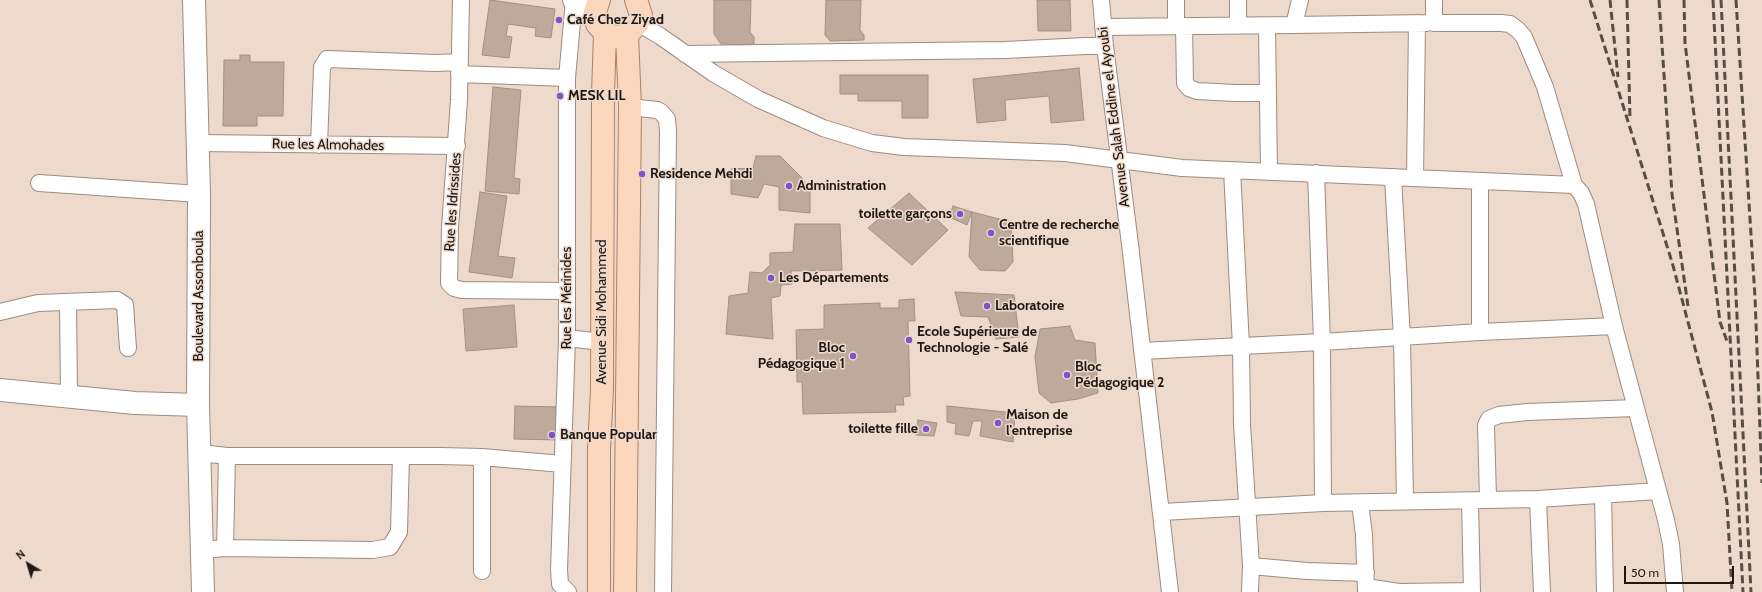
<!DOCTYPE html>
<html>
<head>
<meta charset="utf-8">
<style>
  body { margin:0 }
  #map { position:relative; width:1762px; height:592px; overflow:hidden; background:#eedacd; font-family:Cabin,sans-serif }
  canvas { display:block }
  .north { position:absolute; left:8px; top:544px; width:40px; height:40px; -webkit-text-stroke:3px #eedacd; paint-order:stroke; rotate:322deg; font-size:11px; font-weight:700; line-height:16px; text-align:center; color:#1e1712 }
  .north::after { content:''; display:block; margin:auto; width:14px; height:18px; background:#1e1712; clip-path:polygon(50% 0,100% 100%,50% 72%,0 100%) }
  .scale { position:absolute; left:1624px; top:566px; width:110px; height:18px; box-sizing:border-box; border:2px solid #1e1712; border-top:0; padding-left:5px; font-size:12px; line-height:14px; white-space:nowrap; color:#1e1712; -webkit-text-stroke:3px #eedacd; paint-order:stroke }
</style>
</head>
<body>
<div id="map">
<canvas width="1762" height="592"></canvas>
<div class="north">N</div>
<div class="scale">50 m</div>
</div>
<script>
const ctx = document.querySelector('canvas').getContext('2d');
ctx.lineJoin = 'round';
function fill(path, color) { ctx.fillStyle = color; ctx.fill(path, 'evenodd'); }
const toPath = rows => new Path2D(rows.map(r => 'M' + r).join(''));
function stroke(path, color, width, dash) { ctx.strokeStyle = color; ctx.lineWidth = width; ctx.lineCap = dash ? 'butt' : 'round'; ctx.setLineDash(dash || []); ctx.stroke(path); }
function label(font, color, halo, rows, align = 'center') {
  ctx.font = font + ' Cabin,sans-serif'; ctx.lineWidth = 3; ctx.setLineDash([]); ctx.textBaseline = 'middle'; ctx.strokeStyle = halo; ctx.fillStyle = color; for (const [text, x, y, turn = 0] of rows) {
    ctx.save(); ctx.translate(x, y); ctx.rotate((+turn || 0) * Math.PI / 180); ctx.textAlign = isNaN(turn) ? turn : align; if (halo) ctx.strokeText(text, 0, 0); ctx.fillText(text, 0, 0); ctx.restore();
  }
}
const building = toPath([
  [490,0,555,9,551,38,535,36,536,28,508,24,506,36,512,37,509,58,482,55,490,0],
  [714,0,751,0,750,32,754,37,754,45,721,44,714,34,714,0],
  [826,0,861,0,860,30,864,35,864,40,830,41,825,35,826,0],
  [1037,0,1070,0,1071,31,1038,31,1037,0],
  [240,55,250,55,250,62,284,62,283,116,257,116,257,126,223,126,224,60,240,60,240,55],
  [1079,68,1084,120,1051,123,1049,96,1005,100,1006,120,977,123,973,79,1079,68],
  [840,75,928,75,928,118,902,118,902,101,858,101,858,94,840,94,840,75],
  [493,87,521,90,514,178,520,179,519,194,485,191,493,87],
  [756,156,780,156,802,178,810,191,810,213,779,210,779,187,764,184,758,198,731,194,731,169,753,168,756,156],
  [480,192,507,196,498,256,515,258,512,278,469,272,480,192],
  [909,193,948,230,912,265,868,228,909,193],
  [953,206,972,212,967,225,949,217,953,206],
  [972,212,1011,222,1013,262,1005,271,980,270,969,257,972,212],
  [795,224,840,224,842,270,791,271,792,284,781,285,780,296,771,298,773,339,726,334,729,296,748,293,750,272,762,273,770,265,770,253,793,252,795,224],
  [955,292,1014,295,1019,337,996,339,988,317,961,316,955,292],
  [914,299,915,321,908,321,910,396,903,397,904,405,895,405,896,412,803,414,802,382,797,382,796,330,824,329,824,305,880,303,880,308,899,308,899,300,914,299],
  [514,305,517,347,466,351,463,309,514,305],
  [1070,326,1075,340,1095,343,1098,393,1078,399,1051,403,1039,393,1035,357,1040,329,1070,326],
  [515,406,561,407,560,440,514,439,515,406],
  [947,406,1015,413,1013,442,980,436,982,421,973,421,969,436,955,434,956,424,947,422,947,406],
  [918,420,937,423,934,436,916,435,918,420]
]);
fill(building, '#bdaa9d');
stroke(building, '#a39084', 1);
const street = toPath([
  [461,0,459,100,450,228,449,283,454,288,462,290,567,291],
  [1101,0,1105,46,1130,244,1170,592],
  [1434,0,1434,23,1501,23,1510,24,1518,30,1524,37,1545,87,1574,185,1581,193,1586,204,1614,326,1666,520,1671,544,1675,592],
  [638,23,660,36,713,73,758,99,823,128,872,143,904,147,1065,153,1182,168,1574,185],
  [1176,25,1176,0],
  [1238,25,1238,0],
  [1294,25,1427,23],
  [1184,26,1185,83,1189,88,1197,91,1235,93,1267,93],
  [1267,26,1269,172],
  [1103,27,1294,25,1300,0],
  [685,54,1005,50,1085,46,1105,46],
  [459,74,567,78],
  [630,107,657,110,661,112,667,119,668,131,663,592],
  [198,143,457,146],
  [319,145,322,67,327,59,435,63,459,62],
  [1232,170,1241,346,1242,424,1251,566,1250,592],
  [1316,173,1322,342,1323,503],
  [1393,177,1402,338,1405,501],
  [1415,178,1417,23],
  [39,183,199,194],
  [68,302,69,396],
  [0,312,38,303,117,300,125,305,128,348],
  [1480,332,1480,182],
  [567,338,602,342],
  [1142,351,1322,342,1480,332,1614,326],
  [201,453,227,456,440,456,482,457,562,464],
  [482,457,482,571],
  [1603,495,1605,592],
  [1488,499,1486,425,1489,419,1499,415,1527,412,1636,408],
  [1538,499,1542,592],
  [1470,501,1472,592],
  [1360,503,1364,535,1366,592],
  [1162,512,1323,503,1538,499,1658,491],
  [225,548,227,456],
  [202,550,225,548,373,550,390,547,399,532,401,456],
  [1251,566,1307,571,1366,573],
  [1366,587,1399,592],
  [568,592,560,584,559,570,567,338,567,78,574,0],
  [1400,592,1472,591]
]);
const secondary = toPath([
  [194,0,199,194,198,405,203,592],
  [574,0,595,18],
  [0,390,135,403,198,405]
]);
const primary = toPath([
  [599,0,595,12,597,24,605,33,616,37,627,35,638,23,641,15,636,0],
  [599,592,599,450,602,389,603,94,605,33],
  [625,592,630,107,627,35]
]);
stroke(street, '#9e8b7f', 18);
stroke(secondary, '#9e8b7f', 24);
stroke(primary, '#ab8165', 24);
stroke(street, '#fff', 16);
stroke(secondary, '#fff', 22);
stroke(primary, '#fad6bd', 22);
stroke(toPath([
  [1590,0,1672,262,1712,412,1727,503,1732,592],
  [1610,0,1618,77],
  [1627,0,1630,119],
  [1659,0,1672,194,1688,306],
  [1684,0,1685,43,1720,322,1728,344],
  [1713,0,1743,592],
  [1721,0,1751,592],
  [1736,0,1755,297,1762,483]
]), '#574d45', 3, [8, 4]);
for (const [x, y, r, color] of [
  [559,20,4,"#7e53cc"],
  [560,96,4,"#7e53cc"],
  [642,174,4,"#7e53cc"],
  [789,186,4,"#7e53cc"],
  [960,214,4,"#7e53cc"],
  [991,233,4,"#7e53cc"],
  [771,278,4,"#7e53cc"],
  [987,306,4,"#7e53cc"],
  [909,340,4,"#7e53cc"],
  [853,356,4,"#7e53cc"],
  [1067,375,4,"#7e53cc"],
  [998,423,4,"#7e53cc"],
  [926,429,4,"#7e53cc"],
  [552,435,4,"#7e53cc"]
]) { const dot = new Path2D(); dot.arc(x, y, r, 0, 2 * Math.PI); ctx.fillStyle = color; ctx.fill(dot); stroke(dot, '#eedacd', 1.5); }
label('bold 14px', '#1e1712', '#eedacd', [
  ["Café Chez Ziyad",567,20],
  ["MESK LIL",568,96],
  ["Residence Mehdi",650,174],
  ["Administration",797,186],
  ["toilette garçons",952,214,"right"],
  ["Centre de recherche",999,225],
  ["scientifique",999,241],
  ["Les Départements",779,278],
  ["Laboratoire",995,306],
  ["Ecole Supérieure de",917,332],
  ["Technologie - Salé",917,348],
  ["Bloc",845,348,"right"],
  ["Pédagogique 1",845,364,"right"],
  ["Bloc",1075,367],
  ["Pédagogique 2",1075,383],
  ["Maison de",1006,415],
  ["l'entreprise",1006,431],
  ["toilette fille",918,429,"right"],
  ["Banque Popular",560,435]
], 'left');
label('14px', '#1e1712', '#eedacd', [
  ["Avenue Salah Eddine el Ayoubi",1114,117,-97],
  ["Rue les Almohades",328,145,1],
  ["Rue les Idrissides",453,202,-86],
  ["Boulevard Assonboula",199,296,-90],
  ["Rue les Mérinides",567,298,-90],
  ["Avenue Sidi Mohammed",602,312,-90]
]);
</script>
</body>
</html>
